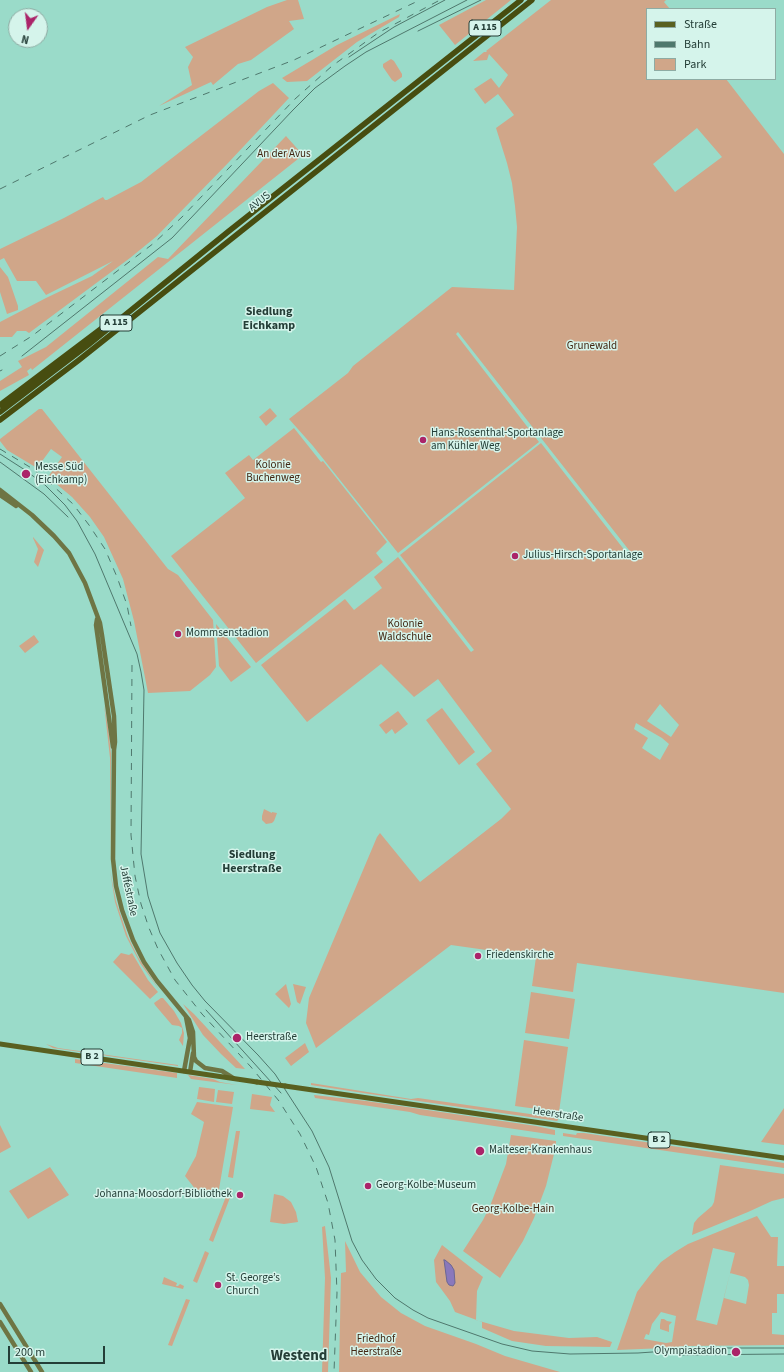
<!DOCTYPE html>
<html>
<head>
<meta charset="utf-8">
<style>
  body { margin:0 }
  #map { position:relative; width:784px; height:1372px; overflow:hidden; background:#9adbc9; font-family:"Source Sans 3",sans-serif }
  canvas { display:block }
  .legend { position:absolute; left:646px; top:8px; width:130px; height:72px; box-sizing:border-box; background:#d5f4eb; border:1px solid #8eaba3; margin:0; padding:5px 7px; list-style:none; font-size:12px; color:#243e37 }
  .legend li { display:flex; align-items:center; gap:8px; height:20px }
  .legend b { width:20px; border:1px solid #8eaba3 }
  .north { position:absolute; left:8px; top:8px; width:40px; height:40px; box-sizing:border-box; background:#d5f4eb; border:1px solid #8eaba3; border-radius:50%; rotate:194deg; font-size:11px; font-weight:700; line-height:16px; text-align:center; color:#243e37 }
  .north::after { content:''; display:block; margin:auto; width:14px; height:18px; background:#ab2469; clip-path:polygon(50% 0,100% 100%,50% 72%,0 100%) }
  .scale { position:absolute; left:8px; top:1346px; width:97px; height:18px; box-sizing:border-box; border:2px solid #243e37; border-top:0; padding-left:5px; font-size:12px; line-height:14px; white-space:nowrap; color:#243e37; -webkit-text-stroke:3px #d5f4eb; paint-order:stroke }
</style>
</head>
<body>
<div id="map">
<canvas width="784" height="1372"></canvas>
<ul class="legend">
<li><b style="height:5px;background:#596020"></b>Straße</li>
<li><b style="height:5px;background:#4f786d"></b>Bahn</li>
<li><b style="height:11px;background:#d0a689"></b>Park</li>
</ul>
<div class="north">N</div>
<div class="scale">200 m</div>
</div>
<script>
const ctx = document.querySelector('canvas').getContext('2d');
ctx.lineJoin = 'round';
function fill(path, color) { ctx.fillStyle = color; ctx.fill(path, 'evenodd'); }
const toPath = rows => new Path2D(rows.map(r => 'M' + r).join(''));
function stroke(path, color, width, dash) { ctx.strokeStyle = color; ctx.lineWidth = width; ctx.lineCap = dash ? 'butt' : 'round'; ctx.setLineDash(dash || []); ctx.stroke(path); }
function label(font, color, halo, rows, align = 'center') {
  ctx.font = font + ' "Source Sans 3",sans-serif'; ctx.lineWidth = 3; ctx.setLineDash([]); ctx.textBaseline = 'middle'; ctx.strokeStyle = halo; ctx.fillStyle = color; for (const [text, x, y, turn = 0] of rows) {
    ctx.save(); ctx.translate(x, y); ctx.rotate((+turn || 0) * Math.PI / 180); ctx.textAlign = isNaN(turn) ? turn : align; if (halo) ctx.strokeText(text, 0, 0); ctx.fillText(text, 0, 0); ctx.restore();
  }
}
fill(toPath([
  [287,0,298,0,304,19,289,21,294,29,251,60,238,64,213,85,211,82,159,106,192,85,188,67,193,57,185,47,267,7],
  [486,0,511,0,455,45,439,25],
  [551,0,666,0,664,2,670,9,647,9,647,79,726,79,784,154,784,993,577,963,573,992,532,986,536,957,451,945,316,1048,306,1023,309,998,377,837,380,833,420,882,501,819,511,809,476,764,492,751,438,679,414,697,381,664,307,722,261,665,345,599,354,610,382,588,374,577,398,557,471,652,474,650,400,555,541,443,629,556,632,554,458,332,456,334,539,442,398,553,313,446,289,419,348,373,353,366,452,287,514,290,517,227,515,206,512,183,507,163,496,128,514,115,498,94,485,104,474,89,491,78,499,88,508,75,489,54,487,60,473,61,484,52,487,52,486,51],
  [697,128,722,157,675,192,653,164],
  [660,704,679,725,671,737,647,721],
  [636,723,662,738,669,744,660,760,642,748,648,738,634,729],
  [400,14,399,17,357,42,307,81,287,82,282,78,337,45],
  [391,59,394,61,402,74,402,77,395,82,392,80,383,67,383,64],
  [273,83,289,98,229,162,157,236,130,258,29,333,26,331,17,331,12,337,0,337,0,322,46,298,92,276,113,261,46,295,36,281,17,281,4,258,0,260,0,249,64,218,103,197,105,200,107,200,141,182,259,91],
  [286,136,303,155,32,370,31,368,27,371,29,375,0,391,0,381,22,367,18,361,46,347,158,257,168,259],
  [0,267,8,277,18,306,18,310,7,314,0,292],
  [270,408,277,416,266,426,259,417],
  [39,409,42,409,168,569,178,575,213,620,216,667,210,675,190,691,148,693,134,621,123,579,104,537,90,517,72,497,48,477,62,457,51,449,37,468,7,450,0,441,0,439],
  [294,428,321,462,323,461,387,542,376,553,383,562,256,663,171,556,245,498,225,473,249,455,253,460],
  [33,537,44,550,38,567,34,562,38,549,33,538],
  [216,624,251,667,231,682,219,666],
  [34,635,39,642,25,653,19,646],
  [104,704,108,727,111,754,110,866,110,758],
  [442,708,475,752,459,765,426,720],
  [398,711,408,724,395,734,392,729,386,734,379,725],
  [264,809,272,813,272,812,277,813,274,821,272,823,266,824,262,820,262,816],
  [110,870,116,901,128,937,138,957,160,991,140,963,126,936,115,902],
  [121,953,129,955,132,953,148,980,158,992,150,999,113,962],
  [286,984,291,1004,289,1008,275,994],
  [293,984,306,987,300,1004,297,1002],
  [531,992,575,999,569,1039,525,1033],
  [161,998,163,998,174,1011,181,1023,184,1033,183,1046,179,1040,182,1033,182,1028,179,1026,172,1025,155,1005,154,1003],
  [183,1004,194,1014,245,1069,236,1068,221,1054,203,1035],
  [524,1040,568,1047,559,1112,515,1106],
  [305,1043,309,1052,291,1066,285,1058],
  [46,1044,58,1048,178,1065,178,1066,53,1048],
  [75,1059,177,1073,177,1078,75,1063],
  [188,1075,213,1079,220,1082,237,1085,191,1079],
  [311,1083,411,1099,418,1098,558,1118,558,1120,557,1121,363,1093,311,1085],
  [199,1087,215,1089,214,1102,197,1099],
  [218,1090,234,1092,232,1104,216,1102],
  [252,1094,272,1097,270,1105,275,1112,250,1109],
  [314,1095,366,1101,536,1126,555,1130,555,1135,420,1115,410,1112,315,1098],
  [197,1102,233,1107,218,1195,203,1193,200,1195,185,1176,196,1156,204,1122,191,1114],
  [784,1108,784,1145,761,1142],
  [0,1125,11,1147,0,1153],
  [236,1131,240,1131,233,1178,228,1177],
  [563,1133,576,1135,577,1133,584,1133,753,1158,784,1163,784,1168,563,1136],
  [511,1135,556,1141,556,1146,546,1186,534,1218,523,1241,500,1278,463,1251,483,1220,490,1206,506,1164],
  [720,1165,784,1174,784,1198,772,1201,748,1212,692,1235,694,1223,698,1218,712,1206,714,1202],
  [50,1167,69,1195,28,1219,9,1191],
  [227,1188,232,1189,231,1195,213,1242,209,1240,225,1199],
  [274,1194,283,1196,291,1202,296,1212,298,1222,284,1224,270,1222],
  [757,1216,771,1237,778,1237,777,1266,784,1266,784,1294,777,1294,777,1313,772,1313,772,1334,784,1335,784,1345,686,1346,665,1348,617,1350,637,1292,650,1275,661,1262,675,1252,688,1244],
  [713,1248,735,1253,717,1325,696,1320],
  [730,1273,745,1277,748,1280,749,1285,746,1304,724,1298],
  [661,1312,676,1316,672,1342,666,1343,644,1339,646,1334,649,1335,652,1324],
  [325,1226,331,1278,328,1372,322,1372,325,1278,322,1227],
  [345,1241,360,1272,381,1297,401,1313,425,1326,476,1344,505,1356,560,1372,339,1372,341,1273,346,1272],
  [442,1245,483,1277,477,1291,476,1320,514,1331,569,1338,597,1337,612,1342,610,1347,546,1346,512,1341,482,1328,482,1322,455,1312,450,1301,436,1282,434,1260],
  [205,1251,209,1253,197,1283,193,1281],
  [164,1277,177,1283,176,1286,178,1286,180,1284,184,1286,183,1289,162,1284],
  [186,1299,190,1300,172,1346,168,1345],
  [661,1319,664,1319,667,1321,672,1322,669,1325,669,1332,660,1329,660,1325]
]), '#d0a689');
const water = toPath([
  [444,1260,445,1260,451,1265,454,1270,455,1283,453,1286,449,1285,447,1282,444,1260]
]);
fill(water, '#8a78bc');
stroke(water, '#6b6794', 1);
stroke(toPath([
  [0,490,32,515,54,536,69,553,85,583,100,623,102,635,114,716,115,742,114,750,113,859,116,886,122,910,133,940,144,962,157,981,189,1020,193,1032,194,1057,196,1061,205,1068,222,1071,233,1078],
  [0,495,16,506],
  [97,619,96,625,113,747],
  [184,1071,190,1038,186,1017],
  [190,1072,193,1053],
  [0,1304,42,1372],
  [0,1322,31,1372]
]), '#6e7544', 4.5);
stroke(toPath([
  [0,1044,257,1082],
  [285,1086,784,1158]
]), '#596020', 5);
stroke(toPath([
  [0,405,110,322],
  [0,412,88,345,229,231,521,0],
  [0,420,79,360,532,0]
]), '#474d10', 5.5);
stroke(toPath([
  [418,31,481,0],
  [349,57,394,27,445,0],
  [22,356,172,238,293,110,315,88,345,66,366,52,467,0],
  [0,371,2,370],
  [0,454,25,470,45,485,65,505,77,521,95,554,137,654,141,672,144,690,141,854,148,896,160,933,177,963,192,985,205,1001,258,1055,275,1074,312,1131,329,1167,352,1241,362,1260,376,1279,395,1298,413,1310,428,1318,502,1344,532,1351,570,1354,638,1353,710,1348,784,1348],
  [0,462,44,494,68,517],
  [206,1010,281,1093],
  [682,1355,784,1354]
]), '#4f786d', 1);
stroke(toPath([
  [0,189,150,115,294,60,420,0],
  [0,356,32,336,154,243,182,217,295,99,332,66,378,33,440,0],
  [0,449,33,469,51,484,73,504,89,525,105,549,117,577,127,605,131,626],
  [132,665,131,835,135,876,141,904,149,928,158,949,175,980,202,1014,251,1067,279,1101,300,1134,316,1167,328,1203,335,1240,337,1293,334,1372]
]), '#4f786d', 1, [7, 7]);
stroke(toPath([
  [257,1082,285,1086]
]), '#596020', 5);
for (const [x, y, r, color] of [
  [423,440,4,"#ab2469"],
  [26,474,5,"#ab2469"],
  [515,556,4,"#ab2469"],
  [178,634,4,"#ab2469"],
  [478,956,4,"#ab2469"],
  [237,1038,5,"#ab2469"],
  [480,1151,5,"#ab2469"],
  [368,1186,4,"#ab2469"],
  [240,1195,4,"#ab2469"],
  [218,1285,4,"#ab2469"],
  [736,1352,5,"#ab2469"]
]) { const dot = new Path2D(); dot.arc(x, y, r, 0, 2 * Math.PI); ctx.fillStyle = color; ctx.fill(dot); stroke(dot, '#d5f4eb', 1.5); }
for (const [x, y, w] of [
  [485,28,32],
  [116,323,32],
  [92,1057,22],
  [659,1140,22]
]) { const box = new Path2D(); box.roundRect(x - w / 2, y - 8, w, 16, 3); ctx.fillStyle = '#d5f4eb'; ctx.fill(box); stroke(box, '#243e37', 1); }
label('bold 10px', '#243e37', null, [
  ["A 115",485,28],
  ["A 115",116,323],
  ["B 2",92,1057],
  ["B 2",659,1140]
]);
label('11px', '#422612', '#d5f4eb', [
  ["An der Avus",284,155],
  ["Grunewald",592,347],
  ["Kolonie",273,466],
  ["Buchenweg",273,479],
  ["Kolonie",405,625],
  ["Waldschule",405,638],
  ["Georg-Kolbe-Hain",513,1210],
  ["Friedhof",376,1340],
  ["Heerstraße",376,1353]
]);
label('11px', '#243e37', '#d5f4eb', [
  ["AVUS",260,202,-39],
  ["Jafféstraße",128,891,78],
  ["Heerstraße",558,1115,8]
]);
label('11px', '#243e37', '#d5f4eb', [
  ["Hans-Rosenthal-Sportanlage",431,434],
  ["am Kühler Weg",431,447],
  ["Messe Süd",35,468],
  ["(Eichkamp)",35,481],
  ["Julius-Hirsch-Sportanlage",523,556],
  ["Mommsenstadion",186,634],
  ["Friedenskirche",486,956],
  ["Heerstraße",246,1038],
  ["Malteser-Krankenhaus",489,1151],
  ["Georg-Kolbe-Museum",376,1186],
  ["Johanna-Moosdorf-Bibliothek",232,1195,"right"],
  ["St. George’s",226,1279],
  ["Church",226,1292],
  ["Olympiastadion",727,1352,"right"]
], 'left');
label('bold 12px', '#243e37', '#d5f4eb', [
  ["Siedlung",269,312],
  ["Eichkamp",269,326],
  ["Siedlung",252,855],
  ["Heerstraße",252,869]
]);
label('bold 15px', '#243e37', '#d5f4eb', [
  ["Westend",299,1357]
]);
</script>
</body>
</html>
